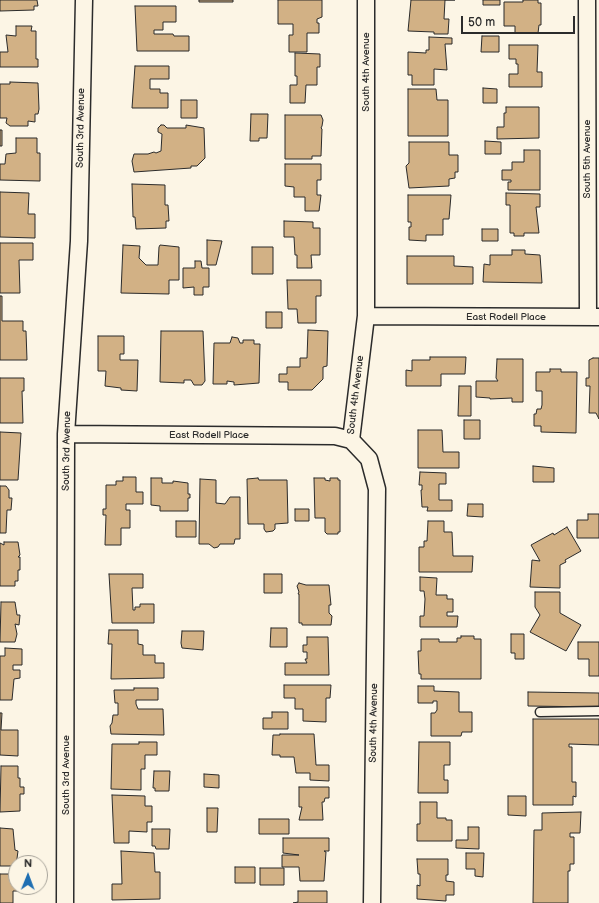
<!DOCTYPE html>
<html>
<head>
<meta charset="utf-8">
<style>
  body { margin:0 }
  #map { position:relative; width:599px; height:903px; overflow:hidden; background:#fcf5e5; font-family:"Balsamiq Sans",sans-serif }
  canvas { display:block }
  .north { position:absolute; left:8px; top:855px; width:40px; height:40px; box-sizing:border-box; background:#fcf5e5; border:1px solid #a8a49b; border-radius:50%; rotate:1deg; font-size:11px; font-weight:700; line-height:16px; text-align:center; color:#2b2b2b }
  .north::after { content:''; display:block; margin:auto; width:14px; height:18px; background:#1f6fb2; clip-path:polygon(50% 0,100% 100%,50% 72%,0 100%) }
  .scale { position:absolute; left:461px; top:16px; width:114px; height:18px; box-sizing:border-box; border:2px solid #2b2b2b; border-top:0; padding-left:5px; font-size:12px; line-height:14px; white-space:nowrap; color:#2b2b2b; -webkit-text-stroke:3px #fcf5e5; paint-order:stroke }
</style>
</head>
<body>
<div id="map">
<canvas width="599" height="903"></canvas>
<div class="north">N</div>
<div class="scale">50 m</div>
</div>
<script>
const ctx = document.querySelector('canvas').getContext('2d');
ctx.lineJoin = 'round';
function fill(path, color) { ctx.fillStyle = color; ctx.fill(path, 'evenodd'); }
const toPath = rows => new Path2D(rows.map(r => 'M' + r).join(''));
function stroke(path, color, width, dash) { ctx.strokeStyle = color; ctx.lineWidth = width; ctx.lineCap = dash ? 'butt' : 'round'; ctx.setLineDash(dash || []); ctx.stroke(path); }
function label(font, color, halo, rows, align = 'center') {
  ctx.font = font + ' "Balsamiq Sans",sans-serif'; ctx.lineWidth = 3; ctx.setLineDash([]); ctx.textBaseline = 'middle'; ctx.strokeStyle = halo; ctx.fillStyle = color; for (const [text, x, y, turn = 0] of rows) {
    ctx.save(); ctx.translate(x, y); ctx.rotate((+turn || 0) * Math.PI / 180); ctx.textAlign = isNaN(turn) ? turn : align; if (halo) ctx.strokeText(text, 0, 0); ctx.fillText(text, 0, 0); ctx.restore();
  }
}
const building = toPath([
  [0,0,37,0,38,6,34,6,34,10,0,11,0,0],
  [199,0,233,0,233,2,199,2,199,0],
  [278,0,322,0,322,17,317,19,317,23,319,23,319,33,307,33,307,52,289,52,289,35,293,35,293,24,278,24,278,0],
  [411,0,455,0,445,0,444,19,449,19,448,34,434,34,434,32,408,31,411,0],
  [483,0,500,0,500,5,483,5,483,0],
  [523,0,538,0,538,3,541,3,541,25,539,25,538,33,515,33,515,26,504,26,504,2,523,2,523,0],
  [135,6,176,6,176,22,163,22,163,30,154,30,154,34,173,34,174,36,189,36,189,51,137,51,135,6],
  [16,26,32,26,31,31,36,31,36,59,38,59,38,67,0,67,0,52,8,52,6,35,16,36,16,26],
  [482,36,499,36,499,52,481,52,482,36],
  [429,37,452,38,452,44,445,44,447,70,434,69,434,85,412,85,412,75,408,75,408,52,426,53,426,50,429,50,429,37],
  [509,45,538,45,537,72,542,72,542,87,509,87,509,74,518,74,518,64,516,64,516,59,509,59,509,45],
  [295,53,320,54,320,67,317,67,317,85,306,85,305,103,290,103,290,85,297,85,297,76,295,76,295,53],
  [135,66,169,66,169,79,150,79,150,89,160,89,160,93,168,93,168,108,132,108,135,66],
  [10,82,38,83,39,109,38,114,35,114,35,122,28,121,28,126,10,126,6,123,7,118,0,118,0,84,10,84,10,82],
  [483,88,497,89,497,103,483,103,483,88],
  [408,89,436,89,437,100,448,100,448,136,408,136,408,89],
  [181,100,197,100,197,118,181,118,181,100],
  [506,107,539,107,539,138,497,139,497,127,504,127,504,113,506,113,506,107],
  [251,114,268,114,267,138,259,138,259,141,250,141,251,114],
  [285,115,321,115,323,120,322,126,321,128,322,129,321,156,312,156,312,159,285,159,285,115],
  [161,125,164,125,167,128,186,128,186,125,204,128,205,158,197,166,191,166,191,168,134,172,132,161,134,154,148,154,154,152,156,153,161,151,162,134,158,132,158,128,161,125],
  [0,130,2,130,2,146,0,146,0,130],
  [16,138,37,138,37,153,40,153,40,181,0,180,0,164,5,164,6,154,16,153,16,138],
  [485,141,501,142,501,154,485,154,485,141],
  [409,142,449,142,449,155,458,155,458,172,455,172,455,178,449,179,449,186,409,188,406,166,409,163,409,142],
  [524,150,540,150,540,190,508,190,508,182,511,182,511,180,502,180,502,170,512,170,512,162,524,162,524,150],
  [285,164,321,164,321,180,317,180,317,195,321,195,319,211,305,211,305,197,294,197,294,187,285,186,285,164],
  [132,184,165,185,165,205,168,205,169,221,166,221,166,228,136,229,135,217,133,217,132,184],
  [0,192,29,193,28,214,35,214,35,238,0,237,0,192],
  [506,193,540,194,540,207,536,207,539,233,524,233,524,236,514,236,514,233,510,233,510,205,506,205,506,193],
  [408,195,451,195,449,219,443,219,443,235,426,235,426,241,409,240,409,227,411,227,411,222,408,222,408,195],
  [284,221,313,222,313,228,320,228,320,255,311,255,312,268,297,268,297,255,295,255,294,237,284,237,284,221],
  [482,229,498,229,498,241,482,241,482,229],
  [207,240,222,241,216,265,207,265,207,240],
  [0,243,33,243,33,260,19,260,20,293,0,293,0,243],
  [123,245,140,246,139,258,146,265,158,265,159,247,160,245,179,247,179,280,169,280,169,294,121,293,123,245],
  [252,247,273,247,273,274,252,274,252,247],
  [512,250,525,250,525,254,540,255,542,283,483,282,484,264,490,265,490,255,512,255,512,250],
  [407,256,454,256,454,266,473,267,473,284,407,284,407,256],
  [195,261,201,261,202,268,209,268,209,287,203,287,203,295,194,295,194,287,183,288,183,268,195,268,195,261],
  [287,280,321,280,321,296,316,296,316,323,298,323,297,309,288,309,287,280],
  [0,296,2,296,2,321,23,321,23,331,26,331,27,360,0,360,0,296],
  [266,312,282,312,282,328,266,328,266,312],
  [308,330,328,331,327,366,323,367,323,379,312,390,288,390,288,382,279,382,279,374,287,374,287,367,300,367,300,358,307,358,308,330],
  [161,331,203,331,205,381,202,385,194,385,191,380,184,380,184,383,160,382,161,331],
  [98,336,124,336,124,354,120,354,120,360,138,360,137,391,121,390,121,388,105,386,106,371,98,371,98,336],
  [232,337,238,338,240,343,243,343,243,340,254,340,254,344,260,344,259,383,234,385,234,382,227,381,227,384,213,384,214,343,230,343,232,337],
  [430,357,466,357,465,374,441,374,441,386,406,386,406,370,412,371,412,360,430,360,430,357],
  [593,358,599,358,599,419,596,413,589,413,590,386,586,386,586,378,589,378,589,360,593,358],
  [497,359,523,359,523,402,512,402,512,398,490,399,490,398,476,397,476,381,498,381,496,378,497,359],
  [550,369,561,369,561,372,577,372,576,433,541,432,541,426,534,426,534,414,536,414,537,409,541,409,542,405,542,391,536,391,536,372,550,372,550,369],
  [0,378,24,378,24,391,22,391,23,423,0,423,0,378],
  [459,386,471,386,471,416,458,416,459,386],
  [464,420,480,420,480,439,464,439,464,420],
  [418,430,442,430,443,452,459,452,459,468,418,468,418,430],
  [0,432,21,433,18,480,0,480,0,432],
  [533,466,554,468,554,482,533,482,533,466],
  [420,472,446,473,446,484,439,484,439,500,452,500,452,511,427,511,428,507,422,507,421,490,422,490,422,485,419,485,420,472],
  [123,477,136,477,136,492,143,492,143,504,126,504,126,510,130,510,130,528,121,528,121,545,105,545,106,515,103,515,103,509,106,509,106,485,116,485,116,481,123,481,123,477],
  [151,478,162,478,162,483,173,483,173,481,188,483,188,494,190,494,190,498,188,498,188,511,160,511,160,506,151,505,151,478],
  [258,478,259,480,287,480,288,523,275,524,275,529,273,531,266,532,264,529,264,524,248,524,247,479,258,478],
  [314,478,325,478,325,480,330,481,330,478,338,478,338,480,340,480,340,532,338,532,338,534,327,534,325,532,325,518,315,518,314,478],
  [200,479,216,480,216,503,225,504,230,497,240,497,240,539,235,539,234,544,220,544,218,547,214,548,209,544,199,544,200,479],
  [0,486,6,486,9,490,9,498,12,498,11,510,7,510,6,533,0,533,0,486],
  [468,504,483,504,483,517,467,516,468,504],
  [295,509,309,509,309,521,295,521,295,509],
  [588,514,599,514,599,538,577,538,577,520,588,520,588,514],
  [176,521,196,521,196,537,176,537,176,521],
  [428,521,444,521,444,532,452,532,453,556,473,556,472,572,419,572,419,547,424,547,424,541,427,541,428,521],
  [567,527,581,551,565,560,566,562,560,565,560,588,530,587,532,560,540,561,531,545,553,533,554,535,567,527],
  [4,542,18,542,20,555,18,557,20,557,20,570,18,570,18,581,15,581,15,586,0,586,0,543,4,545,4,542],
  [109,574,143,574,143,588,132,588,133,610,135,610,135,607,140,607,140,604,154,604,154,623,112,623,109,574],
  [264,574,282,574,282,593,264,593,264,574],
  [420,577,437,578,436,595,447,595,447,599,453,599,453,612,447,612,447,616,458,616,457,627,420,627,420,616,424,616,425,599,424,591,420,591,420,577],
  [299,583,306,585,329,585,331,605,329,605,329,613,332,616,331,625,302,625,302,623,299,623,299,594,298,594,299,592,297,586,299,583],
  [535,592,560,592,560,613,581,625,566,651,530,632,540,615,535,607,535,592],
  [1,602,15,602,17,615,20,615,19,625,15,624,17,634,15,642,0,642,1,602],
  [271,628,287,628,287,647,270,647,271,628],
  [109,630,138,630,138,644,143,645,143,655,155,655,155,663,164,663,164,678,111,679,112,644,108,644,109,630],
  [182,631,204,631,203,650,182,648,181,643,182,631],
  [511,634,524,634,524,659,515,659,515,653,511,653,511,634],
  [461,636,474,636,474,639,481,639,481,679,421,679,421,674,419,674,418,651,421,651,421,639,439,639,439,642,457,642,457,638,461,638,461,636],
  [307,637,328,637,329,675,285,675,285,663,307,663,305,659,307,659,307,652,303,652,303,645,307,645,307,637],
  [578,642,599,642,599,676,589,676,589,659,578,659,578,642],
  [5,648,22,649,22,665,13,665,13,670,20,670,20,678,14,679,12,700,0,700,0,656,5,656,5,648],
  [284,685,331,685,330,698,326,698,326,722,303,721,303,709,295,709,295,698,284,698,284,685],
  [418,686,434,686,434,691,459,692,459,712,472,712,472,732,462,732,461,736,431,736,431,713,435,713,437,710,437,701,433,701,433,703,418,703,418,686],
  [134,688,158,688,158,700,136,700,136,704,138,709,163,709,164,735,111,734,110,726,112,723,113,715,118,715,118,703,115,703,114,690,134,690,134,688],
  [528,692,599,693,599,707,528,706,528,692],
  [272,712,288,712,288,729,263,729,263,718,272,718,272,712],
  [0,713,2,713,1,730,18,730,18,756,0,755,0,713],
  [533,719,599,719,599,745,569,744,569,747,572,747,572,782,576,782,576,797,573,796,573,805,533,805,533,719],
  [280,734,314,734,316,765,329,765,329,781,310,780,310,773,296,773,294,757,280,757,280,755,272,755,273,735,280,735,280,734],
  [139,742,157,742,157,755,145,755,145,769,141,769,141,790,111,789,112,744,139,744,139,742],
  [419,742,450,742,450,765,444,765,444,780,448,780,448,793,418,793,419,742],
  [1,766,18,766,18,778,20,778,20,787,24,787,24,794,20,794,20,811,0,812,1,766],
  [154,771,170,771,169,791,155,791,155,788,153,788,154,771],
  [204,774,219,775,219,788,204,787,204,774],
  [299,787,329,787,329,798,325,798,324,802,322,802,323,820,299,820,302,807,299,807,299,787],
  [112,795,145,796,145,806,152,806,152,822,147,822,147,832,129,831,129,843,114,843,112,795],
  [508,796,526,796,526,816,508,815,508,796],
  [420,802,437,802,437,818,446,818,446,820,452,820,452,841,417,841,417,824,420,824,420,802],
  [207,808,218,808,217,832,207,832,207,808],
  [581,812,580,833,570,833,570,837,574,837,574,864,570,864,570,871,568,871,568,903,533,903,534,830,542,830,542,813,581,812],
  [259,819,289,819,289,834,259,834,259,819],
  [468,827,479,827,479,849,456,848,456,840,468,840,468,827],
  [0,828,13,829,15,850,18,851,16,866,0,866,0,828],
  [152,829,170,829,169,849,156,849,155,846,152,846,152,829],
  [283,838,329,838,329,851,324,851,326,852,324,881,300,881,299,867,282,867,282,855,299,855,283,853,283,838],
  [121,851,154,853,155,872,160,872,160,899,112,900,112,884,122,884,121,851],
  [466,853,484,853,483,877,475,876,475,869,466,869,466,853],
  [417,859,448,859,448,875,446,875,446,881,454,882,454,895,446,895,446,901,417,899,417,885,420,886,420,874,418,874,417,859],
  [235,867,255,867,255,883,235,883,235,867],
  [260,868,284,868,284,885,260,885,260,868],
  [0,874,16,874,16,887,19,887,19,891,13,891,13,903,0,903,0,874],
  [298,891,327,891,327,903,293,903,298,902,298,891]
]);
fill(building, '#d2b185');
stroke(building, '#2b2b2b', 1);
const lane = toPath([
  [540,712,599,711]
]);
const street = toPath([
  [366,0,366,316,351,440,369,459,377,489,372,903],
  [587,0,588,317],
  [366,316,599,317],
  [66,434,335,436,351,440],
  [65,903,66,434,79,241,84,0]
]);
stroke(lane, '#2b2b2b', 11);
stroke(street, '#2b2b2b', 19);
stroke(lane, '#fcf5e5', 8);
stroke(street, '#fcf5e5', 16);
label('10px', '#2b2b2b', '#fcf5e5', [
  ["South 4th Avenue",366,72,-90],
  ["South 3rd Avenue",81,128,-89],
  ["South 5th Avenue",587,159,-90],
  ["East Rodell Place",506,317],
  ["South 4th Avenue",356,395,-83],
  ["East Rodell Place",209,435],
  ["South 3rd Avenue",67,451,-89],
  ["South 4th Avenue",374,723,-89],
  ["South 3rd Avenue",66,775,-90]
]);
</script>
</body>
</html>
